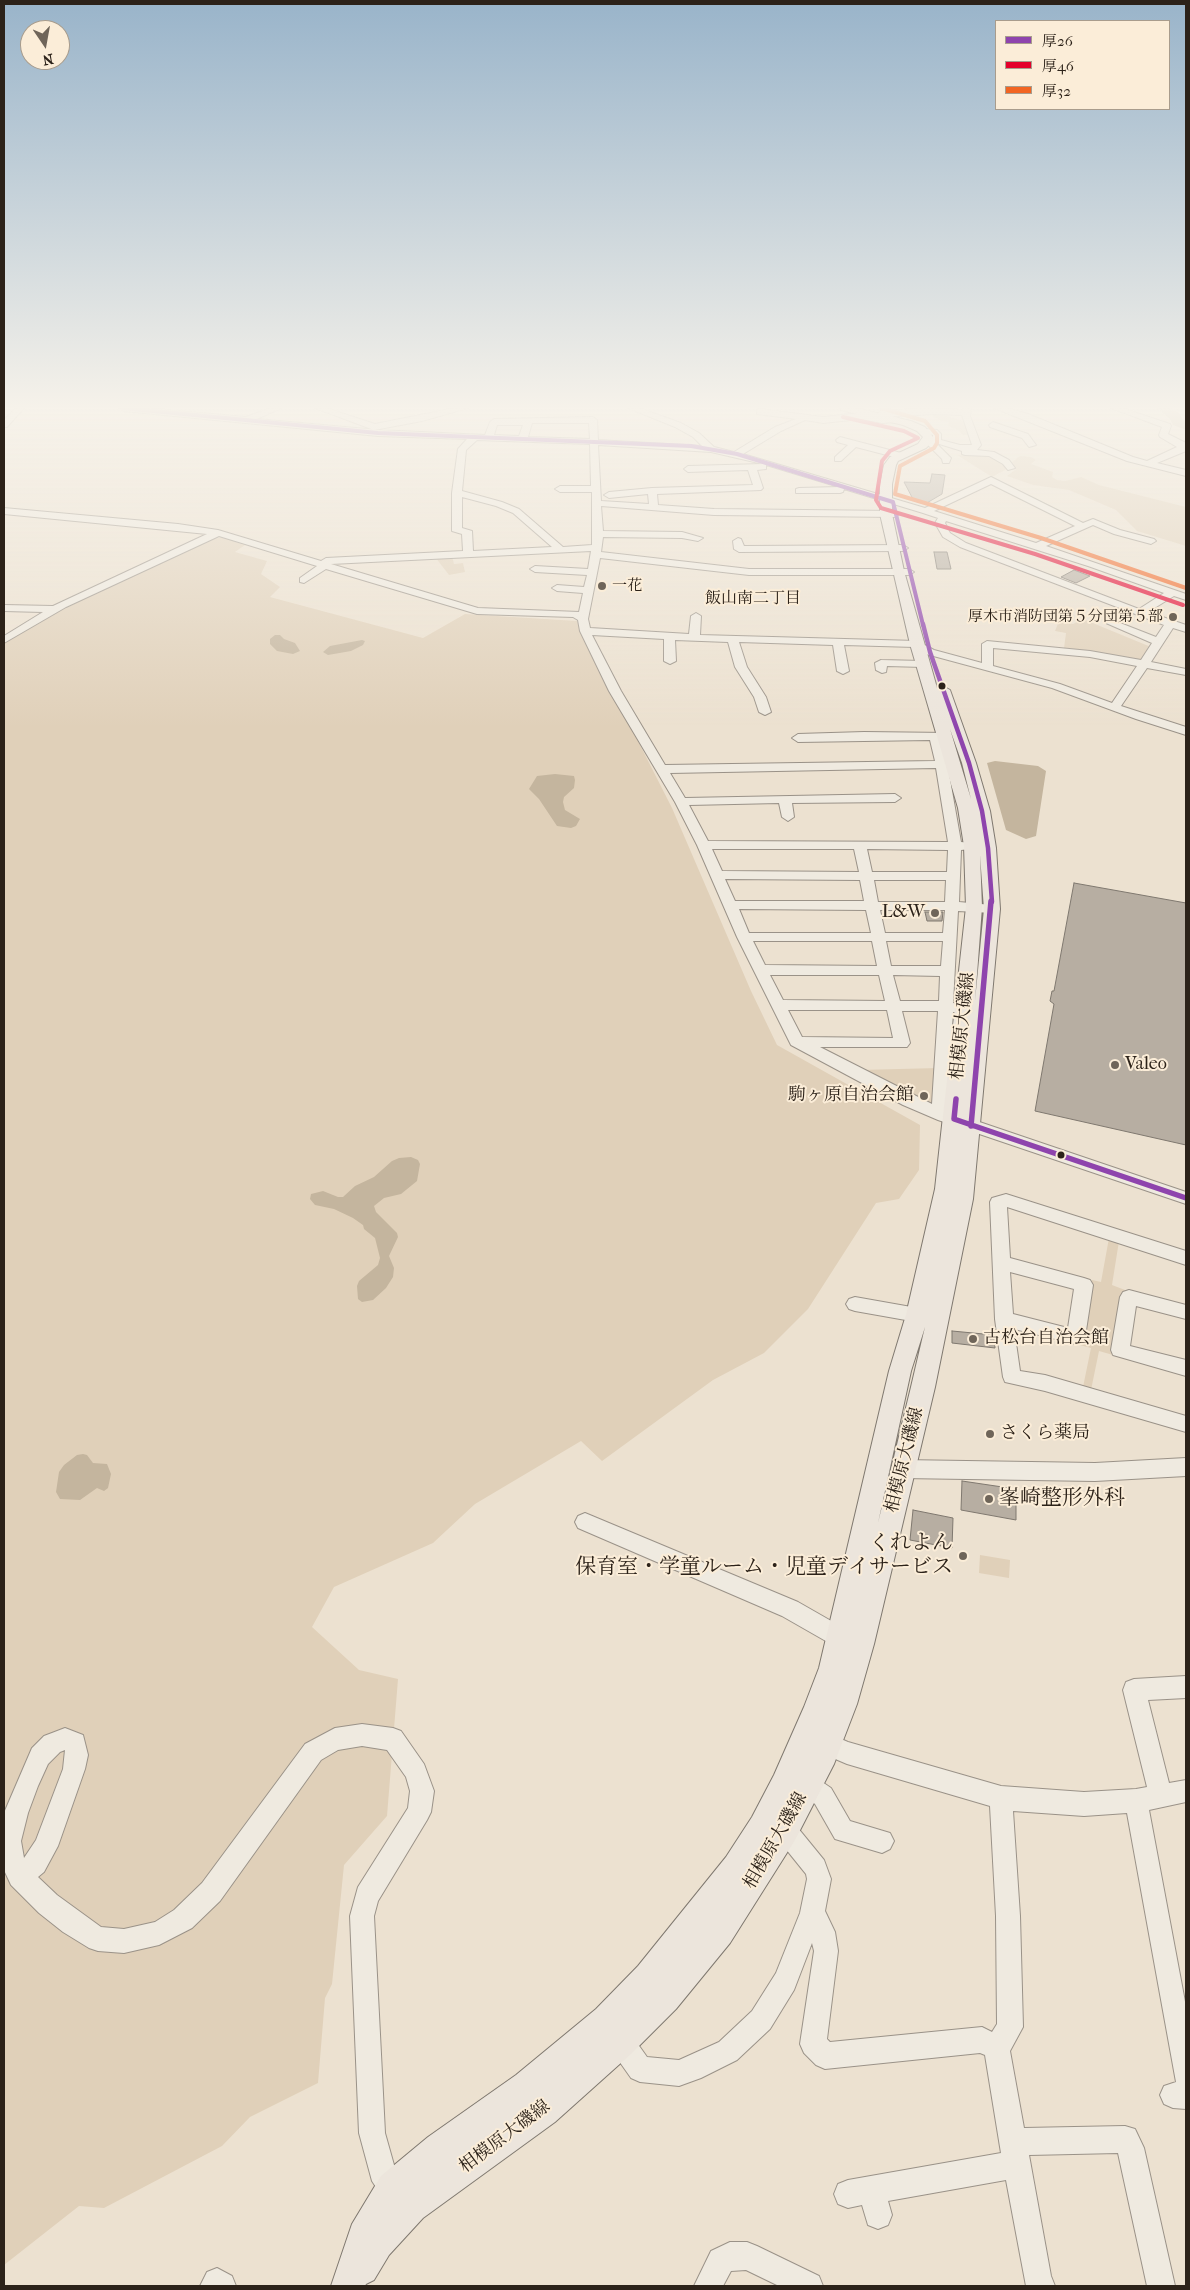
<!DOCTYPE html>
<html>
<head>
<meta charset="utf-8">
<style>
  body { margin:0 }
  #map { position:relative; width:1190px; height:2290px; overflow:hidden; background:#ece1d0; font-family:"IM FELL French Canon","Noto Serif JP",serif }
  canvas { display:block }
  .frame { position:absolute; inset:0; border:5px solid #2c2219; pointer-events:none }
  .legend { position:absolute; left:995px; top:20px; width:175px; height:90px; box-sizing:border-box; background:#fbedd8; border:1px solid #a89c8c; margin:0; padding:6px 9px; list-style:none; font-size:15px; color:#2c2219 }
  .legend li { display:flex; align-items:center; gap:10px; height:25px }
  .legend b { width:25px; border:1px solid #a89c8c }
  .north { position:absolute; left:20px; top:20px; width:50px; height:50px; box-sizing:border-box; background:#fbedd8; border:1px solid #a89c8c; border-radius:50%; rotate:168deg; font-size:14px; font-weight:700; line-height:20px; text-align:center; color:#2c2219 }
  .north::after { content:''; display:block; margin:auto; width:18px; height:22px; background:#6f6559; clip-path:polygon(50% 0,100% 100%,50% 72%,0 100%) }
</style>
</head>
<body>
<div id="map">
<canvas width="1190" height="2290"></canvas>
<div class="frame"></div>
<ul class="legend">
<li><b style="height:6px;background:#8e44ad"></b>厚26</li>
<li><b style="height:6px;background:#e4002b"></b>厚46</li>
<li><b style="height:6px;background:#f26522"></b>厚32</li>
</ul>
<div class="north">N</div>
</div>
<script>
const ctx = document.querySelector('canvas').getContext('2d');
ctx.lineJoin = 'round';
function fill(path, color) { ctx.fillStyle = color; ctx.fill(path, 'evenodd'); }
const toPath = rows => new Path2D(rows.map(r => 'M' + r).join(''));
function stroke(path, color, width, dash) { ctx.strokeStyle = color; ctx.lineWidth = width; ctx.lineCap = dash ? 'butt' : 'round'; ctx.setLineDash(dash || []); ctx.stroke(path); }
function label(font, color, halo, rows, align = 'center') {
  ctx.font = font + ' "IM FELL French Canon","Noto Serif JP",serif'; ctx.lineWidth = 4; ctx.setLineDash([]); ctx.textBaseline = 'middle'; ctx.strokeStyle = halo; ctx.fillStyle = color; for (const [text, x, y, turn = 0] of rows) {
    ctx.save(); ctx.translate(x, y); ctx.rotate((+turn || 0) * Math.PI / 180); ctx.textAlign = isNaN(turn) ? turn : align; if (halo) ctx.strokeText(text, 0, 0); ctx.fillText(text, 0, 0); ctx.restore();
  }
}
fill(toPath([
  [918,408,964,421,971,435,963,435,958,430,948,426,949,422,941,421,933,416,936,414],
  [957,455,989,456,1005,463,1009,468,992,477],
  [1020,456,1031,457,1036,460,1031,464,1053,472,1052,477,1057,480,1065,481,1081,477,1099,485,1186,507,1186,546,1137,531,1116,510,1069,490,1033,485,1007,476,1016,469,1012,462],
  [222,537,245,545,235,552,267,561,261,574,280,587,270,597,423,638,465,614,577,621,672,808,751,991,777,1045,920,1125,919,1170,899,1199,876,1203,808,1309,764,1353,713,1380,602,1461,581,1441,475,1504,433,1543,334,1587,312,1627,359,1670,398,1679,387,1816,344,1865,332,1984,325,1998,318,2083,250,2117,222,2146,104,2208,79,2206,4,2265,4,642,56,610,213,539],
  [452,556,454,564,463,563,465,572,449,575,435,557],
  [1083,619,1151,647,1143,659,1139,660,1064,648,1066,633,1055,631,1059,621,1073,624],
  [939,1068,938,1098,931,1106,859,1070],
  [1109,1238,1119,1241,1112,1285,1125,1290,1113,1355,1099,1351,1091,1390,1083,1387,1091,1348,1080,1345,1092,1280,1101,1282],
  [980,1555,1010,1560,1009,1578,979,1573]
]), '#e0d0b9');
fill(toPath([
  [275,635,280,635,284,639,295,643,300,651,293,654,277,651,270,644,270,639],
  [362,640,365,641,363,645,351,651,328,655,323,652,330,646],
  [995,761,1038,766,1046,771,1036,836,1026,839,1006,830,987,763],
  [555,774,574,776,575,780,574,788,564,797,563,802,565,810,580,819,576,826,571,828,557,826,539,799,529,789,537,776],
  [411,1157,418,1160,420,1164,417,1181,401,1194,384,1198,374,1206,376,1212,397,1233,398,1237,389,1256,394,1268,393,1277,386,1288,373,1300,362,1302,358,1299,357,1286,359,1281,378,1265,380,1258,375,1238,364,1229,363,1225,353,1218,334,1209,315,1205,310,1199,311,1194,323,1191,338,1197,343,1197,355,1186,374,1177,392,1161,399,1158],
  [83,1454,87,1455,93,1463,107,1464,111,1474,108,1488,104,1491,97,1488,80,1500,60,1499,56,1492,59,1472,64,1465,77,1455]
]), '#c4b59e');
fill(toPath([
  [1157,408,1171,408,1180,414,1183,420,1186,422,1186,430,1173,425,1170,419,1157,408]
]), '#c4b59e');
const building = toPath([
  [932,474,945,475,942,494,925,504,914,501,904,482,930,483,932,474],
  [934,552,947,552,951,569,937,569,934,552],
  [1074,570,1090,576,1076,583,1061,577,1074,570],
  [1074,883,1186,903,1186,1145,1035,1111,1054,1004,1050,1001,1052,991,1054,991,1074,883],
  [925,912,943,912,942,921,927,921,925,912],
  [952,1331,994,1335,995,1348,952,1343,952,1331],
  [962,1481,1016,1489,1016,1520,961,1510,962,1481],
  [913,1510,953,1518,952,1548,910,1540,913,1510]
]);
fill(building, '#b7aea2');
stroke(building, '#7f786f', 1);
const minor = toPath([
  [16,408,24,408,7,427,4,427,4,420,16,408],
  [119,408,145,408,246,417,271,408,281,408,257,419,378,430,485,435,490,422,494,419,593,417,597,420,598,440,702,446,693,437,675,427,628,408,639,408,681,423,699,433,714,447,734,452,775,427,796,419,757,414,757,410,760,409,823,417,861,413,895,417,898,418,898,422,882,423,861,419,823,423,805,420,781,431,743,454,925,508,991,477,1083,523,1093,519,1120,530,1154,539,1156,541,1151,544,1114,534,1093,525,1046,546,1186,594,1186,600,1174,596,1148,612,1186,625,1186,632,1173,628,1151,662,1186,669,1186,675,1147,668,1121,706,1186,727,1186,735,1136,719,1052,688,926,654,915,647,844,645,849,671,843,674,837,671,833,645,739,642,747,667,766,697,771,712,765,715,759,712,754,697,735,667,728,642,675,640,676,661,670,664,664,661,664,639,592,635,621,691,665,765,935,761,930,740,798,742,792,738,798,734,864,732,949,733,951,736,949,739,942,740,947,760,956,761,958,764,956,767,948,768,961,842,971,843,973,846,971,849,961,850,959,902,992,905,999,909,992,913,958,911,953,1003,981,1008,983,1011,981,1014,976,1016,953,1012,947,1111,1186,1192,1186,1204,938,1120,903,1105,791,1045,737,937,697,845,675,802,609,691,580,631,578,620,573,617,477,614,326,569,304,583,300,582,300,578,317,566,219,536,66,607,4,643,4,636,43,612,4,611,4,605,53,606,207,534,4,514,4,508,178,524,218,530,321,561,326,558,463,551,462,534,452,531,452,493,458,449,467,439,378,436,123,411,119,408],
  [532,423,589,423,590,439,528,437,532,423],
  [497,425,523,425,519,436,494,435,497,425],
  [477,440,590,444,591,486,560,486,555,489,560,492,592,492,592,545,563,547,519,509,502,502,462,491,466,450,477,440],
  [598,445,711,452,763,464,839,487,799,488,796,489,796,493,840,493,843,492,844,489,923,513,938,518,935,523,943,537,960,547,1164,625,1156,637,1115,621,1107,621,1106,623,1152,643,1141,660,1090,651,987,641,982,644,982,663,934,650,917,641,700,635,701,616,696,613,691,616,689,634,590,628,588,619,600,558,749,575,909,575,914,572,909,569,749,569,601,552,603,537,682,538,698,541,703,538,682,532,603,531,601,506,714,515,895,517,900,514,895,511,714,509,658,505,657,494,761,490,763,488,757,470,766,469,766,465,763,464,688,466,684,469,688,472,748,470,753,485,652,488,609,492,604,495,609,498,648,494,649,504,601,501,598,445],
  [991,484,1075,526,1036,543,934,511,991,484],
  [462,497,496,506,513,513,552,547,473,551,472,531,462,528,462,497],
  [946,521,1088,566,1164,593,1139,609,966,543,950,533,945,523,946,521],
  [591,551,588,569,535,566,530,569,535,572,587,575,584,587,557,585,552,588,557,591,583,593,579,612,478,608,331,564,591,551],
  [993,648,1090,657,1137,666,1112,703,1060,684,993,666,993,648],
  [936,768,948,842,708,841,689,805,779,803,782,817,788,821,794,817,792,803,895,802,901,798,895,794,685,798,670,773,936,768],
  [712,849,854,849,859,872,722,871,712,849],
  [867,849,948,850,947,872,872,872,867,849],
  [725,879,860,880,864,901,735,901,725,879],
  [874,880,946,880,945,902,878,902,874,880],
  [739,909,866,910,871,933,749,933,739,909],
  [880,910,945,910,943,933,885,933,880,910],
  [753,941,872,941,877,966,765,965,753,941],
  [886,941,943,941,941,966,891,966,886,941],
  [770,975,879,975,885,1001,783,1000,770,975],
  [893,975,940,976,939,1001,900,1001,893,975],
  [788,1010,887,1010,893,1038,802,1037,788,1010],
  [902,1011,938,1011,932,1104,820,1047,907,1047,910,1043,902,1011],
  [315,408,326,408,375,424,455,408,468,408,422,421,374,430,315,408],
  [918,408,963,410,963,408,971,408,970,416,981,445,977,450,994,452,1009,460,1015,468,1008,470,1003,464,989,456,965,455,962,454,962,451,936,443,951,458,949,463,943,463,942,459,924,441,928,438,933,441,933,435,921,432,925,429,937,430,941,434,941,440,960,445,972,445,962,415,934,414,881,417,877,414,881,411,919,409,918,408],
  [994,408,1006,408,1028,414,1133,457,1147,461,1177,447,1160,437,1159,435,1162,427,1111,408,1122,408,1170,424,1171,426,1168,434,1186,443,1186,451,1157,463,1186,470,1186,476,1127,461,994,408],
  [993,422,1028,434,1036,445,1029,447,1022,438,990,427,989,425,993,422],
  [840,437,905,454,906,456,902,459,856,447,841,461,835,461,835,457,848,445,837,442,836,440,840,437],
  [738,538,741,539,744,546,903,545,908,548,903,551,739,552,734,549,733,541,738,538],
  [881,660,923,661,929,664,923,667,887,666,886,672,882,673,876,670,875,663,881,660],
  [1006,1194,1186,1251,1186,1265,1007,1207,1010,1258,1084,1278,1090,1280,1093,1285,1085,1337,1082,1342,1076,1344,1014,1329,1020,1371,1045,1375,1186,1416,1186,1432,1045,1391,1005,1382,1003,1377,995,1319,990,1202,992,1198,1006,1194],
  [1010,1272,1074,1289,1068,1328,1013,1314,1010,1272],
  [1129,1290,1186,1305,1186,1319,1136,1306,1130,1346,1186,1360,1186,1376,1113,1355,1111,1350,1120,1297,1123,1292,1129,1290],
  [855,1297,917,1308,923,1310,926,1315,923,1320,917,1322,855,1311,849,1309,846,1304,849,1299,855,1297],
  [1186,1458,1186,1476,1095,1481,902,1478,895,1475,892,1469,895,1463,902,1460,1095,1463,1186,1458],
  [585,1513,798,1602,847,1630,850,1637,847,1644,839,1647,831,1644,782,1616,578,1528,575,1522,578,1516,585,1513],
  [1186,1676,1186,1698,1148,1700,1169,1783,1186,1780,1186,1802,1149,1810,1186,2007,1186,2109,1173,2108,1164,2104,1160,2095,1164,2086,1176,2082,1127,1813,1084,1816,1013,1811,1020,1916,1023,2027,1010,2051,1024,2128,1125,2126,1135,2129,1144,2148,1175,2286,1147,2286,1118,2153,1029,2155,1051,2276,1055,2286,1026,2286,1006,2180,888,2201,892,2215,888,2225,878,2229,868,2225,862,2205,848,2208,838,2204,834,2194,838,2184,848,2180,1001,2153,985,2055,980,2053,825,2069,816,2065,804,2053,800,2044,814,1951,812,1943,794,1990,770,2029,737,2060,701,2078,679,2086,640,2082,631,2078,612,2051,608,2042,612,2033,621,2029,630,2033,647,2057,679,2060,719,2042,752,2011,776,1973,800,1913,807,1879,806,1874,777,1838,773,1830,777,1822,785,1818,793,1822,824,1860,831,1879,825,1911,835,1932,838,1951,827,2039,830,2042,982,2027,992,2032,997,2024,996,1916,990,1806,847,1764,812,1749,809,1741,812,1733,820,1730,848,1742,1001,1786,1084,1792,1136,1789,1147,1787,1123,1690,1126,1682,1134,1679,1186,1676],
  [362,1724,393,1728,401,1731,424,1764,434,1791,431,1812,427,1820,378,1901,374,1916,385,2133,394,2165,407,2188,403,2198,393,2202,383,2198,372,2181,359,2133,350,1916,358,1887,408,1808,410,1791,406,1777,387,1750,362,1746,338,1750,321,1760,220,1901,192,1928,159,1945,124,1953,98,1951,89,1948,63,1932,39,1913,11,1885,4,1870,4,1813,32,1748,44,1736,52,1733,65,1728,83,1735,88,1755,85,1769,58,1846,44,1872,38,1877,57,1895,101,1927,124,1929,155,1922,174,1910,202,1883,305,1744,335,1728,362,1724],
  [65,1750,63,1769,36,1840,24,1858,21,1841,28,1813,38,1786,48,1764,60,1752,65,1750],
  [809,1773,831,1788,850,1821,890,1833,894,1841,890,1849,882,1853,835,1839,815,1804,801,1793,797,1785,801,1777,809,1773],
  [730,2242,747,2242,757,2246,819,2276,823,2286,779,2286,746,2270,731,2271,723,2286,694,2286,711,2251,730,2242],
  [217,2268,232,2276,236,2286,200,2286,207,2272,217,2268]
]);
const major = toPath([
  [840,408,856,408,911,421,925,427,933,437,933,441,926,448,898,461,896,465,892,484,892,514,904,571,937,688,943,686,950,690,976,763,990,811,996,848,1000,909,973,1199,935,1387,874,1644,857,1704,834,1764,795,1840,730,1943,676,2009,632,2053,555,2122,423,2218,389,2255,374,2280,366,2284,365,2286,331,2286,352,2224,381,2176,428,2137,516,2075,596,2009,638,1966,726,1857,752,1817,774,1775,804,1707,819,1668,889,1371,906,1315,935,1189,966,907,964,846,958,808,910,644,880,514,880,484,884,465,890,457,918,444,923,437,917,431,903,425,841,410,840,408],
  [950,729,962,763,971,799,950,729],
  [980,855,984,909,975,1001,982,907,980,855],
  [925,1327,911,1387,878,1523,911,1371,925,1327]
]);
stroke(minor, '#9a9288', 2);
stroke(major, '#7f786f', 2);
fill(minor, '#efeae0');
fill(major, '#ece5dc');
stroke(toPath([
  [123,408,378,433,691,446,737,454,893,502,923,625]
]), '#8e44ad', 4);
stroke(toPath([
  [923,624,930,652,969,763,982,811,988,848,992,902]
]), '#8e44ad', 4.5);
stroke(toPath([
  [956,1099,954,1119,1186,1198],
  [971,1126,991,901]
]), '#8e44ad', 5.5);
stroke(toPath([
  [843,417,904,431,918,438,890,451,882,461,876,500,881,508,1035,554,1183,605]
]), '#e4002b', 4);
stroke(toPath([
  [881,408,925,421,937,435,937,443,934,448,900,466,895,494,1041,538,1186,588]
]), '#f26522', 4);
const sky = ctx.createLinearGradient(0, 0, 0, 728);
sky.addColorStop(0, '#99b4ca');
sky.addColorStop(0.56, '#f6f2ea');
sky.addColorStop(1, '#f6f2ea00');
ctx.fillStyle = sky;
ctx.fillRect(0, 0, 1190, 728);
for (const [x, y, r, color] of [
  [602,586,5,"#6f6559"],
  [1173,617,5,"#6f6559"],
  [942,686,4.5,"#2c2219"],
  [935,913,5,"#6f6559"],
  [1115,1065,5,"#6f6559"],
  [924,1096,5,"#6f6559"],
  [1061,1155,4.5,"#2c2219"],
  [973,1339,5,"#6f6559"],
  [990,1434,5,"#6f6559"],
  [989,1499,5,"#6f6559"],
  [963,1556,5,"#6f6559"]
]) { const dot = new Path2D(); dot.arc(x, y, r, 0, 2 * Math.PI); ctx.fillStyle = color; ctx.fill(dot); stroke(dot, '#fbedd8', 2); }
label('15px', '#2c2219', '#fbedd8', [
  ["一花",612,586],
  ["厚木市消防団第５分団第５部",1163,617,"right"]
], 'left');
label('16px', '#2c2219', '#fbedd8', [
  ["飯山南二丁目",753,599]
]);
label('18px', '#2c2219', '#fbedd8', [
  ["L&W",925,913,"right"],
  ["Valeo",1125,1065],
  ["駒ヶ原自治会館",914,1096,"right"],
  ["古松台自治会館",983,1339],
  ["さくら薬局",1000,1434]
], 'left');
label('18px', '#2c2219', '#fbedd8', [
  ["相模原大磯線",963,1026,-84],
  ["相模原大磯線",905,1460,-76],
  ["相模原大磯線",776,1841,-60],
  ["相模原大磯線",505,2137,-37]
]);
label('21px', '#2c2219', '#fbedd8', [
  ["峯崎整形外科",999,1499],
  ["くれよん",953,1544,"right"],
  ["保育室・学童ルーム・児童デイサービス",953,1568,"right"]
], 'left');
</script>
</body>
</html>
